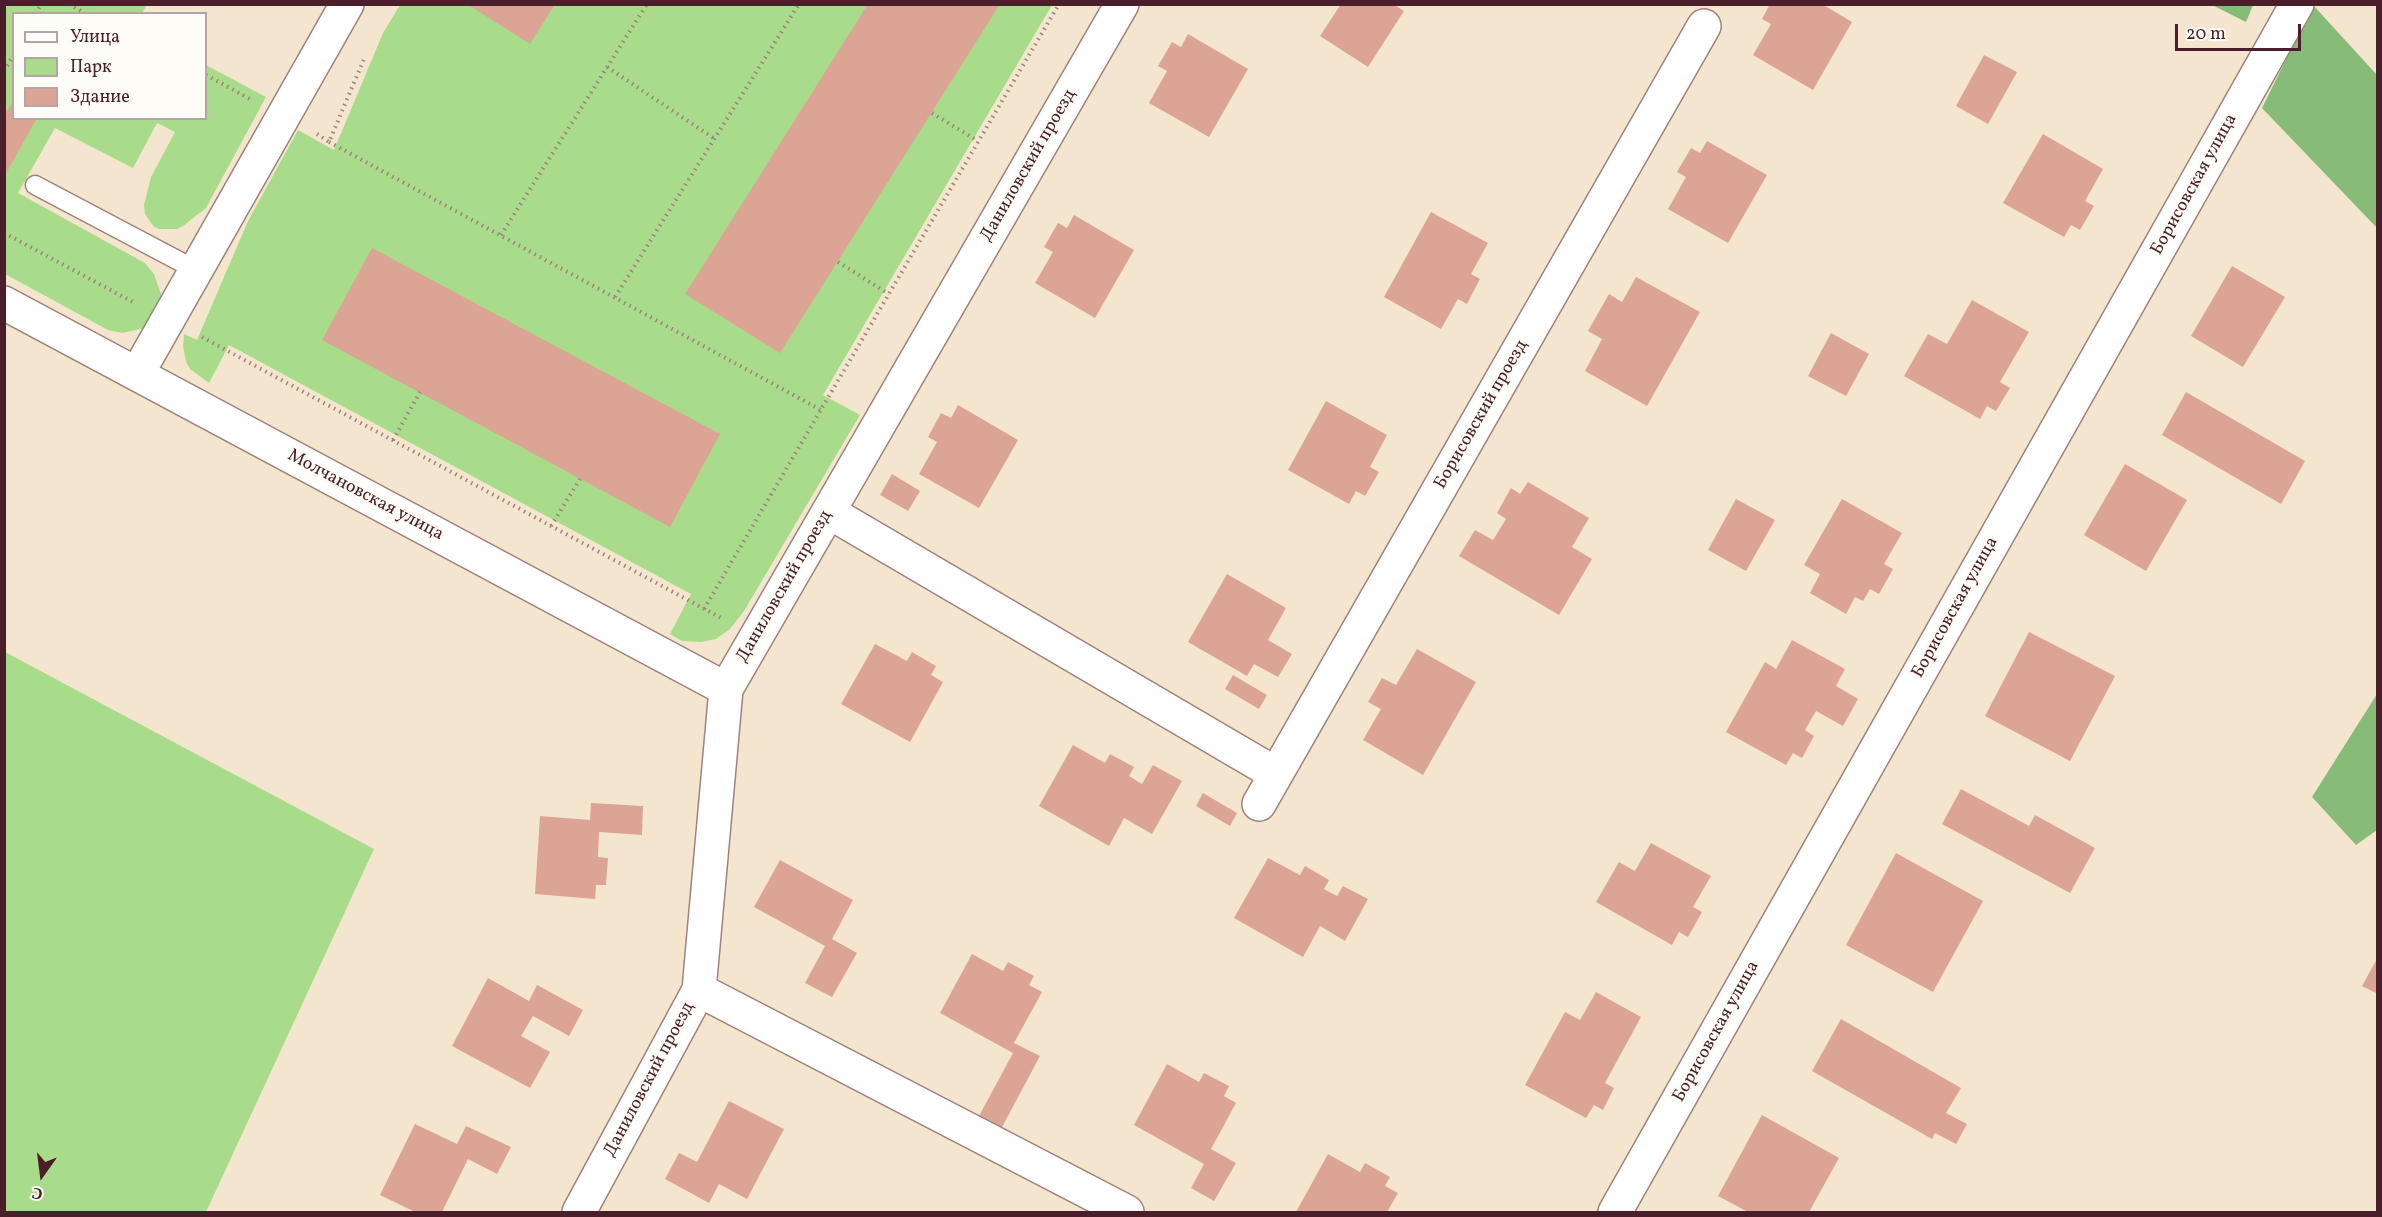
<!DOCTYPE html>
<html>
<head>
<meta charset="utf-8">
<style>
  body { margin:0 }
  #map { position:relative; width:2382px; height:1217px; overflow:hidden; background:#f4e6ce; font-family:Vollkorn,serif }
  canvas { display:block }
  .frame { position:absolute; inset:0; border:6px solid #4a1f2b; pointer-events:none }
  .legend { position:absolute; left:12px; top:12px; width:195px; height:108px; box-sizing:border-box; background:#fdfcf7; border:2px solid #b5a4a5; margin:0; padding:8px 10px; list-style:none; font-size:18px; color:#4a1f2b }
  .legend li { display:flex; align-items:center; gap:12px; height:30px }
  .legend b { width:30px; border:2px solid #b5a4a5 }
  .north { position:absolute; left:12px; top:1145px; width:60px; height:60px; -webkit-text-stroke:4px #fdfcf7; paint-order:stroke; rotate:194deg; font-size:16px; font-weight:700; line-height:24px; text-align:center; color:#4a1f2b }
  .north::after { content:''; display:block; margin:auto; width:21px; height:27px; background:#4a1f2b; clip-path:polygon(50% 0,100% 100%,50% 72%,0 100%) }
  .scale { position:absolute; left:2175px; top:24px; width:126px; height:27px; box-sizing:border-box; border:3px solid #4a1f2b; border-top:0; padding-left:8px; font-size:18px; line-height:21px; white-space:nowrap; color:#4a1f2b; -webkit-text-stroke:4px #fdfcf7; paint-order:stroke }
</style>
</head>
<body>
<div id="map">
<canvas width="2382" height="1217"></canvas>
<div class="frame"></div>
<ul class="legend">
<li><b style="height:8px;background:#fff"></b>Улица</li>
<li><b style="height:16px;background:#a8dc8b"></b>Парк</li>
<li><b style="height:16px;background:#dca494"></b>Здание</li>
</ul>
<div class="north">С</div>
<div class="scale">20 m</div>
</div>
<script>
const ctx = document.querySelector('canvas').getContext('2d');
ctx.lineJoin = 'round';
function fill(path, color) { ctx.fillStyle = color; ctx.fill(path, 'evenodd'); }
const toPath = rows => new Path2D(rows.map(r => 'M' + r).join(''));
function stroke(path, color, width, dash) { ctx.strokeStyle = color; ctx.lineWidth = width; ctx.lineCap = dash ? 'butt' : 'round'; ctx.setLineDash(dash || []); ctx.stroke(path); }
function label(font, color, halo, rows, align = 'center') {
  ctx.font = font + ' Vollkorn,serif'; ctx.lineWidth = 6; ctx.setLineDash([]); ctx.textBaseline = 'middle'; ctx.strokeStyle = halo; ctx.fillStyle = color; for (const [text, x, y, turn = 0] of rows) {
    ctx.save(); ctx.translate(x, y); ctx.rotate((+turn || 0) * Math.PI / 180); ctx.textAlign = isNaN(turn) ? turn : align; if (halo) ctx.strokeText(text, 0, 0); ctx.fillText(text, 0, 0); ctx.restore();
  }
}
fill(toPath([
  [4,5,147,5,142,13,14,14,14,118,206,118,206,65,266,97,206,208,183,226,177,229,159,229,154,227,145,214,144,205,151,177,175,132,157,123,133,168,55,128,18,193,145,263,154,274,162,297,160,308,145,328,122,333,108,330,5,274],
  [400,5,1052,5,823,395,860,415,744,611,730,629,716,639,701,642,682,641,670,634,691,594,229,345,209,383,190,369,186,362,183,346,184,334,197,340,248,221,298,130,334,150,383,33],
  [5,652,374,849,206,1212,5,1212]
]), '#a8dc8b');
fill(toPath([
  [2212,5,2253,5,2246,22],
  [2313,5,2377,75,2377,228,2262,108],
  [2377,694,2377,830,2356,845,2312,797]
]), '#86bc77');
fill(toPath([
  [467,4,555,4,530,44],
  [868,4,1000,4,780,353,685,294],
  [1341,4,1393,4,1404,11,1368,67,1320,36],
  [1770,4,1822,4,1852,22,1813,90,1753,55,1771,24,1762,19],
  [1188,34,1248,69,1209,137,1149,103,1167,71,1158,66,1172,42,1181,47],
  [1984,55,2017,72,1988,124,1956,106],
  [14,100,14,118,37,118,4,177,4,116],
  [2043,134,2103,169,2085,201,2094,206,2080,230,2071,225,2064,237,2003,203],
  [1707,141,1767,175,1728,243,1668,209,1686,177,1677,172,1691,148,1700,153],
  [1431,212,1488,243,1471,274,1480,279,1467,304,1458,299,1441,329,1384,297],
  [1074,215,1134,250,1095,318,1035,283,1053,252,1044,247,1058,223,1067,228],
  [372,248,720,434,670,527,322,340],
  [2232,266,2285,297,2243,367,2191,336],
  [1636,277,1700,312,1647,406,1585,371,1602,339,1588,331,1609,294,1622,302],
  [1972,300,2029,332,2000,382,2010,388,1996,411,1987,406,1980,419,1904,376,1928,334,1947,344],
  [1831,333,1869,354,1846,396,1808,376],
  [2186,392,2305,461,2281,504,2162,435],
  [1326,401,1387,435,1370,467,1379,472,1365,496,1356,491,1349,504,1288,470],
  [958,405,1018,440,979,508,919,474,937,442,928,437,941,413,951,418],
  [2125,464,2187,500,2146,571,2084,535],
  [892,474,920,491,908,511,880,495],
  [1528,482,1589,518,1572,547,1592,559,1559,615,1459,556,1475,530,1493,540,1506,519,1497,513,1511,488,1520,494],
  [1736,499,1775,520,1746,571,1708,550],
  [1842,499,1902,533,1884,564,1893,569,1879,594,1870,589,1863,601,1855,597,1846,614,1810,593,1820,574,1804,565],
  [1227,574,1286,608,1268,640,1292,654,1278,677,1254,664,1247,676,1188,642],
  [2029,632,2115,676,2070,761,1985,716],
  [1792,640,1845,669,1836,686,1858,699,1843,726,1816,711,1805,730,1814,736,1802,758,1793,753,1786,765,1726,732,1765,662,1776,669],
  [875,644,907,661,912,652,936,666,931,675,943,682,910,742,841,704],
  [1417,649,1476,682,1423,775,1363,740,1381,709,1368,702,1382,678,1396,685],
  [1233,675,1267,695,1259,709,1225,689],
  [1073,745,1105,763,1110,754,1134,767,1129,776,1142,784,1153,765,1182,781,1152,834,1124,818,1109,846,1039,806],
  [1961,789,2029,826,2035,815,2095,848,2070,893,1942,824],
  [1203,793,1237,813,1230,826,1196,806],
  [591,803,643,806,642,835,599,832,598,857,608,858,606,885,596,885,595,899,535,894,540,816,590,820],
  [1651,843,1711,876,1693,907,1702,912,1688,937,1679,932,1672,945,1596,902,1619,862,1635,871],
  [1896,853,1983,901,1933,992,1846,945],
  [1268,858,1300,875,1305,866,1329,880,1324,889,1337,896,1343,886,1368,899,1345,941,1320,926,1303,957,1234,918],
  [780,860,853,900,832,939,857,953,832,997,805,983,825,946,754,907],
  [972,954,1003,971,1008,962,1034,976,1029,985,1042,992,1014,1043,1040,1056,1001,1129,979,1116,1013,1053,940,1013],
  [2378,957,2378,994,2362,986],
  [488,978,529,1001,537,985,583,1010,569,1036,533,1016,521,1036,550,1052,530,1088,452,1046],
  [1596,992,1641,1017,1605,1083,1614,1088,1603,1110,1594,1105,1586,1118,1525,1085,1565,1012,1580,1020],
  [1841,1019,1961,1088,1946,1113,1967,1124,1956,1144,1935,1133,1932,1139,1812,1071],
  [1167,1064,1199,1082,1204,1073,1229,1086,1224,1096,1236,1103,1211,1149,1236,1163,1214,1201,1191,1188,1204,1164,1134,1125],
  [729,1101,784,1129,747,1199,719,1184,709,1203,665,1179,679,1153,697,1162],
  [1762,1115,1839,1158,1809,1212,1748,1212,1718,1196],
  [415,1124,457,1144,466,1126,511,1147,497,1174,468,1159,442,1212,415,1212,380,1195],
  [1328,1154,1360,1172,1365,1163,1390,1177,1385,1186,1398,1193,1387,1212,1296,1212]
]), '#dca494');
const service = toPath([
  [35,185,196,270]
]);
const minor = toPath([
  [4,303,726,689],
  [137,374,347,4],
  [829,512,1276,774],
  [1259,804,1704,26],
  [699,990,1127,1212],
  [579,1212,699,990,726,689,1122,4],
  [1615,1212,2297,4]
]);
stroke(service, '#9f827c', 21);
stroke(minor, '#9f827c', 36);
stroke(toPath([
  [69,4,86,14],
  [36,14,41,4],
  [607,67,715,139],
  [4,71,14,55],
  [206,75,250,99],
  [932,113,978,141],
  [317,134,329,142,364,59],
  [329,142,821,410],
  [4,233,133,302],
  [501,235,647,4],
  [838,262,889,294],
  [615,297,799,4],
  [202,337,723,619],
  [393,440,420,392],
  [551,526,580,479],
  [704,609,1059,4]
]), '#9f827c', 4, [1.5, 4.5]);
stroke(service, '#fff', 18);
stroke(minor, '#fff', 33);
label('18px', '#4a1f2b', '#fdfcf7', [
  ["Даниловский проезд",1029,166,-60],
  ["Борисовская улица",2195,185,-61],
  ["Борисовский проезд",1482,415,-60],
  ["Молчановская улица",365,496,28],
  ["Даниловский проезд",785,587,-60],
  ["Борисовская улица",1956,608,-61],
  ["Борисовская улица",1717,1032,-61],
  ["Даниловский проезд",650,1080,-62]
]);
</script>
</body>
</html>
